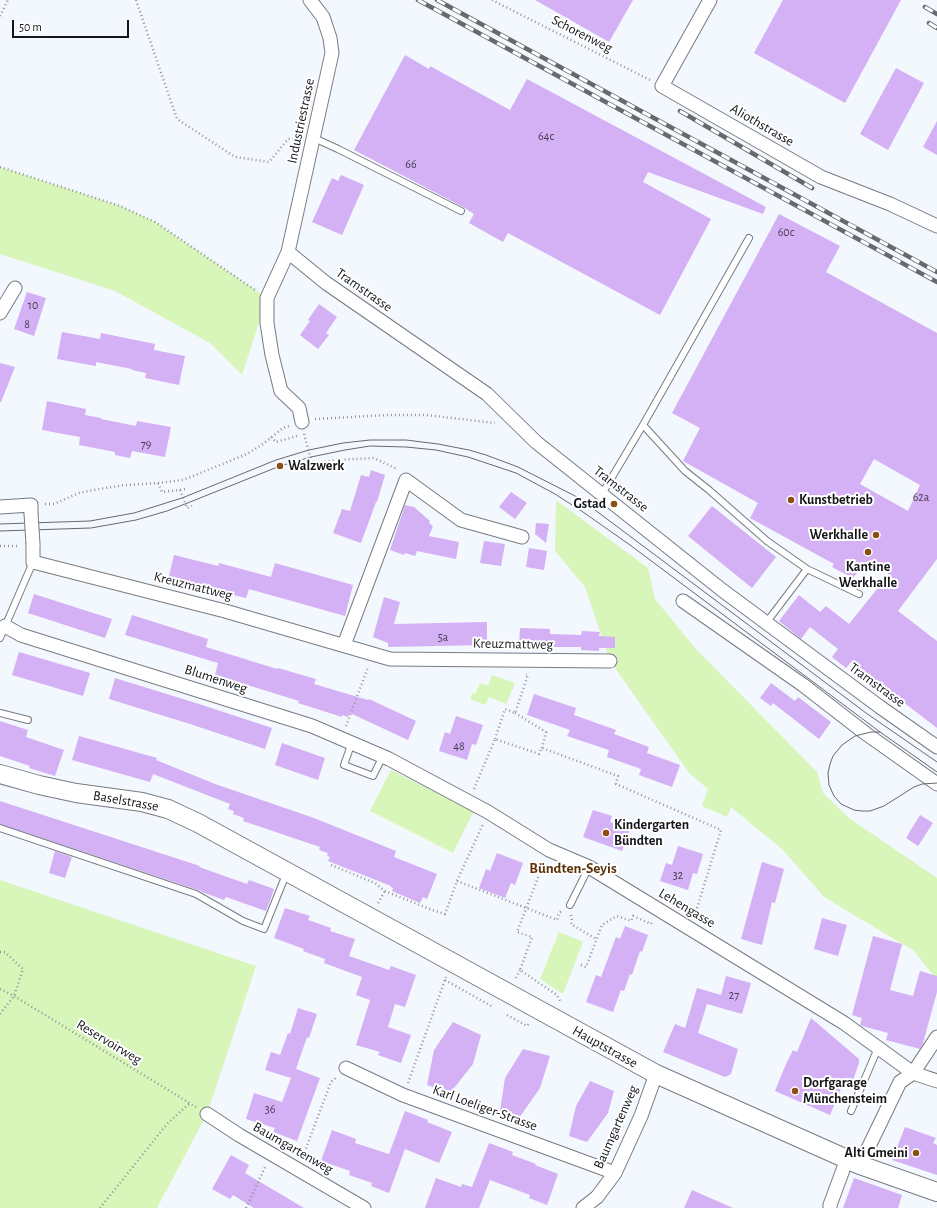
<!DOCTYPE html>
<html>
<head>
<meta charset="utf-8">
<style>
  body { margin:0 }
  #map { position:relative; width:937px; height:1208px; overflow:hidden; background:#f3f7fe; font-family:"Alegreya Sans",sans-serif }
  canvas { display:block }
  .scale { position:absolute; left:12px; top:20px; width:117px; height:18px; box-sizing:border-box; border:2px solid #151619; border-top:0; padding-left:5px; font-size:12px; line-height:14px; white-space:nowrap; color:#151619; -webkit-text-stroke:3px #fff; paint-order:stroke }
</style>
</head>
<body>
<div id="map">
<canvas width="937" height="1208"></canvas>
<div class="scale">50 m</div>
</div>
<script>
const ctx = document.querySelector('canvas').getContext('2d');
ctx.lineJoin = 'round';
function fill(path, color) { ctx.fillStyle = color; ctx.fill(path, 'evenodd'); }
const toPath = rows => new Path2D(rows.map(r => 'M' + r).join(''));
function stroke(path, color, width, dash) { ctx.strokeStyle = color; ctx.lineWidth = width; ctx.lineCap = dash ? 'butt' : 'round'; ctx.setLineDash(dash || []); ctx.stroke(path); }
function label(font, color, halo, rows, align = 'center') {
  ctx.font = font + ' "Alegreya Sans",sans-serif'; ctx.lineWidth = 4; ctx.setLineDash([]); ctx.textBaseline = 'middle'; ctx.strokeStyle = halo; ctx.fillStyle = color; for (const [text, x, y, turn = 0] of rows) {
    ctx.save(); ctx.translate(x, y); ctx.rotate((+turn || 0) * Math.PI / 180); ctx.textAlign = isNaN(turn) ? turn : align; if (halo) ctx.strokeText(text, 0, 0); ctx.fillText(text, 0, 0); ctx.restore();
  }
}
fill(toPath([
  [0,167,120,206,155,222,267,298,242,375,210,343,115,291,0,254],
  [556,500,648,568,655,599,695,648,817,772,823,793,849,818,937,878,937,980,914,951,824,897,783,850,731,807,727,817,702,806,708,789,690,774,610,661,585,587,555,551],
  [492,675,515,683,506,704,489,697,485,705,470,699,472,693,475,694,480,683,488,686],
  [391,770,474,811,453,853,370,811],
  [0,880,256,966,207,1114,157,1208,0,1208],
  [559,932,583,942,563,994,540,979]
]), '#d8f5ba');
fill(toPath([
  [535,0,633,0,609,42],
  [783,0,901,0,845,103,754,53],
  [405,55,429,69,430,66,510,110,527,79,766,207,763,214,648,172,643,182,711,219,660,315,508,233,503,242,469,223,474,214,463,207,354,150],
  [896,68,924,83,888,150,860,134],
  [937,121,937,155,923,147],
  [341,175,364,185,342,235,312,222,332,178,338,181],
  [779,214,840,246,826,272,937,333,937,559,898,611,937,641,937,728,851,662,846,668,832,657,838,649,810,627,801,639,779,621,799,595,820,612,826,606,849,624,889,574,866,562,853,578,832,567,834,564,750,518,758,503,683,461,700,428,672,413],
  [874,459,920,485,908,511,860,484],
  [27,292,46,298,34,336,14,329],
  [319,304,337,317,326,333,329,335,318,349,300,335,310,321,308,320],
  [62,332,100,339,101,333,155,344,154,350,185,356,179,385,145,378,146,373,132,370,132,369,96,362,96,366,57,359],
  [0,363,15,367,1,402,0,402],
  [47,401,86,409,85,415,101,418,101,419,136,426,137,421,171,427,165,457,132,451,130,458,115,455,115,452,79,445,80,437,42,430],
  [371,470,385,475,377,502,376,502,361,543,333,533,342,509,350,511,361,475,369,477],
  [511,492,527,503,515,519,499,507],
  [405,505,414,507,430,521,429,523,433,526,429,536,459,542,456,559,417,551,415,556,405,553,404,555,390,550],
  [712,506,776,557,752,588,688,536],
  [536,523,549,524,546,543,535,534],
  [484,541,505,544,501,566,480,563],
  [529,548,547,551,544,570,526,567],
  [174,555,218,566,219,563,271,577,275,563,353,585,345,616,249,589,246,598,212,590,211,595,167,584],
  [34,594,112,619,105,638,28,613],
  [384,597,400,602,394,624,487,622,487,645,388,647,388,643,373,637],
  [132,615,208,639,206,647,277,669,278,668,316,679,314,684,368,700,369,699,416,721,408,740,350,713,348,717,342,715,342,717,298,703,299,701,215,675,218,663,125,635],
  [520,628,550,629,550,634,581,635,582,631,600,632,599,636,615,637,615,648,599,648,599,651,581,650,581,647,549,647,549,648,519,646],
  [19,652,90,673,83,696,12,675],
  [115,678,199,704,272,728,265,749,190,724,109,699],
  [771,683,795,701,798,697,831,722,819,739,773,703,771,706,760,698],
  [534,694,576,708,574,715,616,730,614,734,649,747,647,753,680,765,672,787,639,775,641,769,607,757,609,750,567,736,570,730,527,715],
  [456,716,483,725,476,745,472,744,467,760,439,751,445,732,450,734],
  [0,721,28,730,26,737,64,750,55,776,29,768,30,766,0,756],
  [79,736,157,758,156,760,215,784,314,818,396,851,394,857,437,874,427,899,423,897,420,903,392,891,393,888,391,887,391,886,328,861,330,857,327,856,328,853,319,850,320,847,243,821,244,818,233,814,234,811,228,809,230,804,153,774,150,782,72,760],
  [282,743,325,758,318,780,275,765],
  [0,801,200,866,199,867,247,884,249,880,274,889,270,901,266,911,226,897,224,900,202,892,201,891,0,824],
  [593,810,612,816,610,822,630,829,622,851,583,837],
  [920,815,933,823,918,846,906,838],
  [678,846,703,854,697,874,693,873,688,890,660,881,666,863,672,865],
  [55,851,72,857,65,878,49,873],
  [497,853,523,863,515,885,511,883,505,898,479,888,486,869,490,871],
  [762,862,784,869,775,903,772,902,762,945,741,939],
  [285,908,310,916,308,920,331,928,330,931,355,939,349,956,389,970,391,966,416,975,405,1007,395,1004,388,1027,411,1035,401,1063,378,1055,380,1052,356,1045,370,1000,356,995,362,977,324,963,325,959,303,951,304,949,274,938],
  [822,918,847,925,838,956,814,949],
  [625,926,648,935,642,952,640,951,632,975,630,974,624,991,621,990,613,1012,586,1002,596,975,601,977,616,937,620,939],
  [873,936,902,944,890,990,913,996,920,971,937,976,937,992,923,1043,920,1049,886,1040,888,1033,862,1026,860,1025,862,1018,852,1015],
  [726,976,751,983,742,1014,707,1004,698,1033,738,1049,731,1074,725,1077,663,1052,675,1024,685,1028,697,988,721,995],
  [298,1008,317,1014,309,1038,307,1037,296,1069,320,1078,297,1141,273,1132,275,1128,246,1119,254,1093,282,1102,291,1078,265,1070,271,1052,280,1055,288,1033,290,1034],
  [811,1018,859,1059,859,1063,850,1089,842,1086,830,1115,775,1091,786,1064,793,1050,797,1052],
  [453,1022,481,1035,473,1064,450,1093,427,1085,434,1050],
  [523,1049,550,1056,540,1088,519,1118,500,1111,505,1078],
  [590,1081,614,1091,608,1113,587,1142,569,1136,576,1106],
  [405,1111,428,1120,427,1122,452,1132,439,1163,405,1149,389,1193,371,1186,372,1183,349,1175,350,1171,321,1161,332,1130,356,1139,355,1143,389,1154],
  [905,1127,936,1138,933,1143,937,1145,937,1175,892,1160],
  [489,1143,513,1152,512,1155,536,1164,535,1165,558,1174,547,1205,529,1198,530,1195,490,1180,479,1208,425,1208,436,1178,461,1187,462,1184,472,1187],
  [231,1155,249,1165,245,1173,304,1208,254,1208,233,1195,230,1199,212,1189],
  [854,1178,902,1195,898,1208,843,1208],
  [692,1190,733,1208,684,1208]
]), '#d4b0f5');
const service = toPath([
  [314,138,338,149,461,211],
  [643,425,685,471,709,490,767,541,807,569,859,594],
  [602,494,643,425,749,238],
  [766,623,807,569],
  [0,638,33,562],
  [0,713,28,720],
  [352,742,344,765,373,776,383,756],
  [0,828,196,894,243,921,264,929,287,872],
  [570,905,589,867],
  [851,1111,878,1048]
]);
const minor = toPath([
  [710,0,662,86,821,177,890,204,937,226],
  [288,252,326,283,487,394,536,442,722,590,880,707,937,747],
  [0,313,15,288],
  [302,422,299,408,281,391,272,355,267,323,267,298,288,252,332,53,330,38,323,17,310,0],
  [0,507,31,505,31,513],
  [33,544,33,562,225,611,390,659,610,661],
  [683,601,803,685,865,733,937,784],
  [5,626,21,635,312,726,389,759,488,812,549,850,589,867,844,1023,913,1073,937,1081],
  [344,645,406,480,461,520,522,537],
  [346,1068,403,1095,615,1173],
  [207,1114,239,1135,364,1208],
  [860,1165,900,1082,913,1073,937,1037],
  [583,1208,597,1197,615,1173,641,1116,656,1074],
  [830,1208,830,1205,847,1159]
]);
const secondary = toPath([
  [0,774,39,785,76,793,142,802,168,809,198,823,656,1074,860,1165,937,1192]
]);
stroke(service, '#777b82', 8);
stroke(minor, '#777b82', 15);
stroke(secondary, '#777b82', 20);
stroke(toPath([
  [136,0,177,119,235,157,269,162,288,139,299,139],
  [492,0,650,80],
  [0,16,8,0],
  [0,167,120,206,155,222,255,290],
  [315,419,387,415,426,415,495,423],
  [304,434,312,464,336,460,374,458,397,469],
  [271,437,276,442,297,436],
  [158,483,162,492,186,489],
  [180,490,187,508,192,506],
  [45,504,54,504,79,493,99,489,125,485,158,483,182,480,193,476,247,454,263,444,283,428,289,426],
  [0,546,19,546],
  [515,713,546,732,542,748],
  [346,726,368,667],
  [495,739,505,709,515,713,528,675,526,675],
  [474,789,495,739,539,754,542,748,618,776,616,784,721,830,695,915],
  [544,862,517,932,532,937,520,970,557,995,560,1001,559,1003],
  [331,865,375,883,385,891,432,910,445,914,457,881,483,824],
  [457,881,557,920,559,913,563,910],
  [378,903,385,891],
  [571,915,572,921,571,924,596,939],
  [0,952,5,952,23,969,14,996,0,1014],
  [581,965,586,967,602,925,617,916,631,921,633,916,651,924,652,922],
  [516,978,520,970],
  [445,980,493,1007],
  [0,989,14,996,196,1107],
  [507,1015,527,1026,530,1022],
  [408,1083,446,977],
  [303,1156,331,1082,337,1077],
  [100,1208,167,1124,190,1103],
  [246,1208,266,1165]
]), '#93959b', 2.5, [1, 3]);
stroke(service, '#fff', 6);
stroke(minor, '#fff', 13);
stroke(secondary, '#fff', 18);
stroke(toPath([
  [0,524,90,521,134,513,182,498,276,460,309,450,343,443,370,440,406,440,438,444,469,450,486,455,518,467,579,498,866,713,937,762],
  [0,531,91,528,136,520,167,511,185,504,280,466,311,457,345,450,370,446,406,447,436,450,468,457,516,473,555,494,583,512,630,545,880,732,937,772],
  [880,732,871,732,855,736,842,745,833,756,830,764,828,773,829,785,834,796,841,804,854,810,862,811,870,811,884,806,914,787,922,784,937,783]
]), '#66696d', 1);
const rail = toPath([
  [418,0,937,282],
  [437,0,937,272],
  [925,7,937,14],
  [929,23,937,28],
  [680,111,812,188]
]);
stroke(rail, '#66696d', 4.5);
stroke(rail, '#fff', 3, [9]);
const minorBridge = toPath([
  [31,513,33,544]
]);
stroke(minorBridge, '#777b82', 15, []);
stroke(minorBridge, '#fff', 13);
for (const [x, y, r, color] of [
  [280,466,4,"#8c4d13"],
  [791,500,4,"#8c4d13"],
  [614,504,4,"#8c4d13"],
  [876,535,4,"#8c4d13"],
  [868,552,4,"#8c4d13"],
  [606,833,4,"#8c4d13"],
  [795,1091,4,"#8c4d13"],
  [916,1153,4,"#8c4d13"]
]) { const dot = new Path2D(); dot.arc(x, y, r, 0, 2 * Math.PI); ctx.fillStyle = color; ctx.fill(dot); stroke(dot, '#fff', 1.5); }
label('12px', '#453c50', null, [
  ["64c",546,136],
  ["66",411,164],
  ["60c",786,232],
  ["10",33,305],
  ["8",27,324],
  ["79",146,444],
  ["62a",921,497],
  ["5a",443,637],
  ["48",459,746],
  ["32",678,875],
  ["27",734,995],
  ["36",270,1109]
]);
label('14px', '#151619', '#fff', [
  ["Schorenweg",582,34,27],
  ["Industriestrasse",301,121,-78],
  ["Aliothstrasse",762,125,30],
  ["Tramstrasse",364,290,35],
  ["Tramstrasse",621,489,38],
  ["Kreuzmattweg",193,586,14],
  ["Kreuzmattweg",513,644,1],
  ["Blumenweg",216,679,18],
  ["Tramstrasse",877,685,36],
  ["Baselstrasse",126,801,10],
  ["Lehengasse",687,908,31],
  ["Reservoirweg",109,1042,31],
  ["Hauptstrasse",605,1047,29],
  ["Karl Loeliger-Strasse",485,1108,20],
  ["Baumgartenweg",616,1127,-66],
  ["Baumgartenweg",293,1148,30]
]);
label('bold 14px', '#151619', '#fff', [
  ["Walzwerk",288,466],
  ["Kunstbetrieb",799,500],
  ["Gstad",606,504,"right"],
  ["Werkhalle",868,535,"right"],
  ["Kantine",868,567,"center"],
  ["Werkhalle",868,583,"center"],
  ["Kindergarten",614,825],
  ["Bündten",614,841],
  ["Dorfgarage",803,1083],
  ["Münchensteim",803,1099],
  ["Alti Gmeini",908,1153,"right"]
], 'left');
label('bold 15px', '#5d320a', '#fff', [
  ["Bündten-Seyis",573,868]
]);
</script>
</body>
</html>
